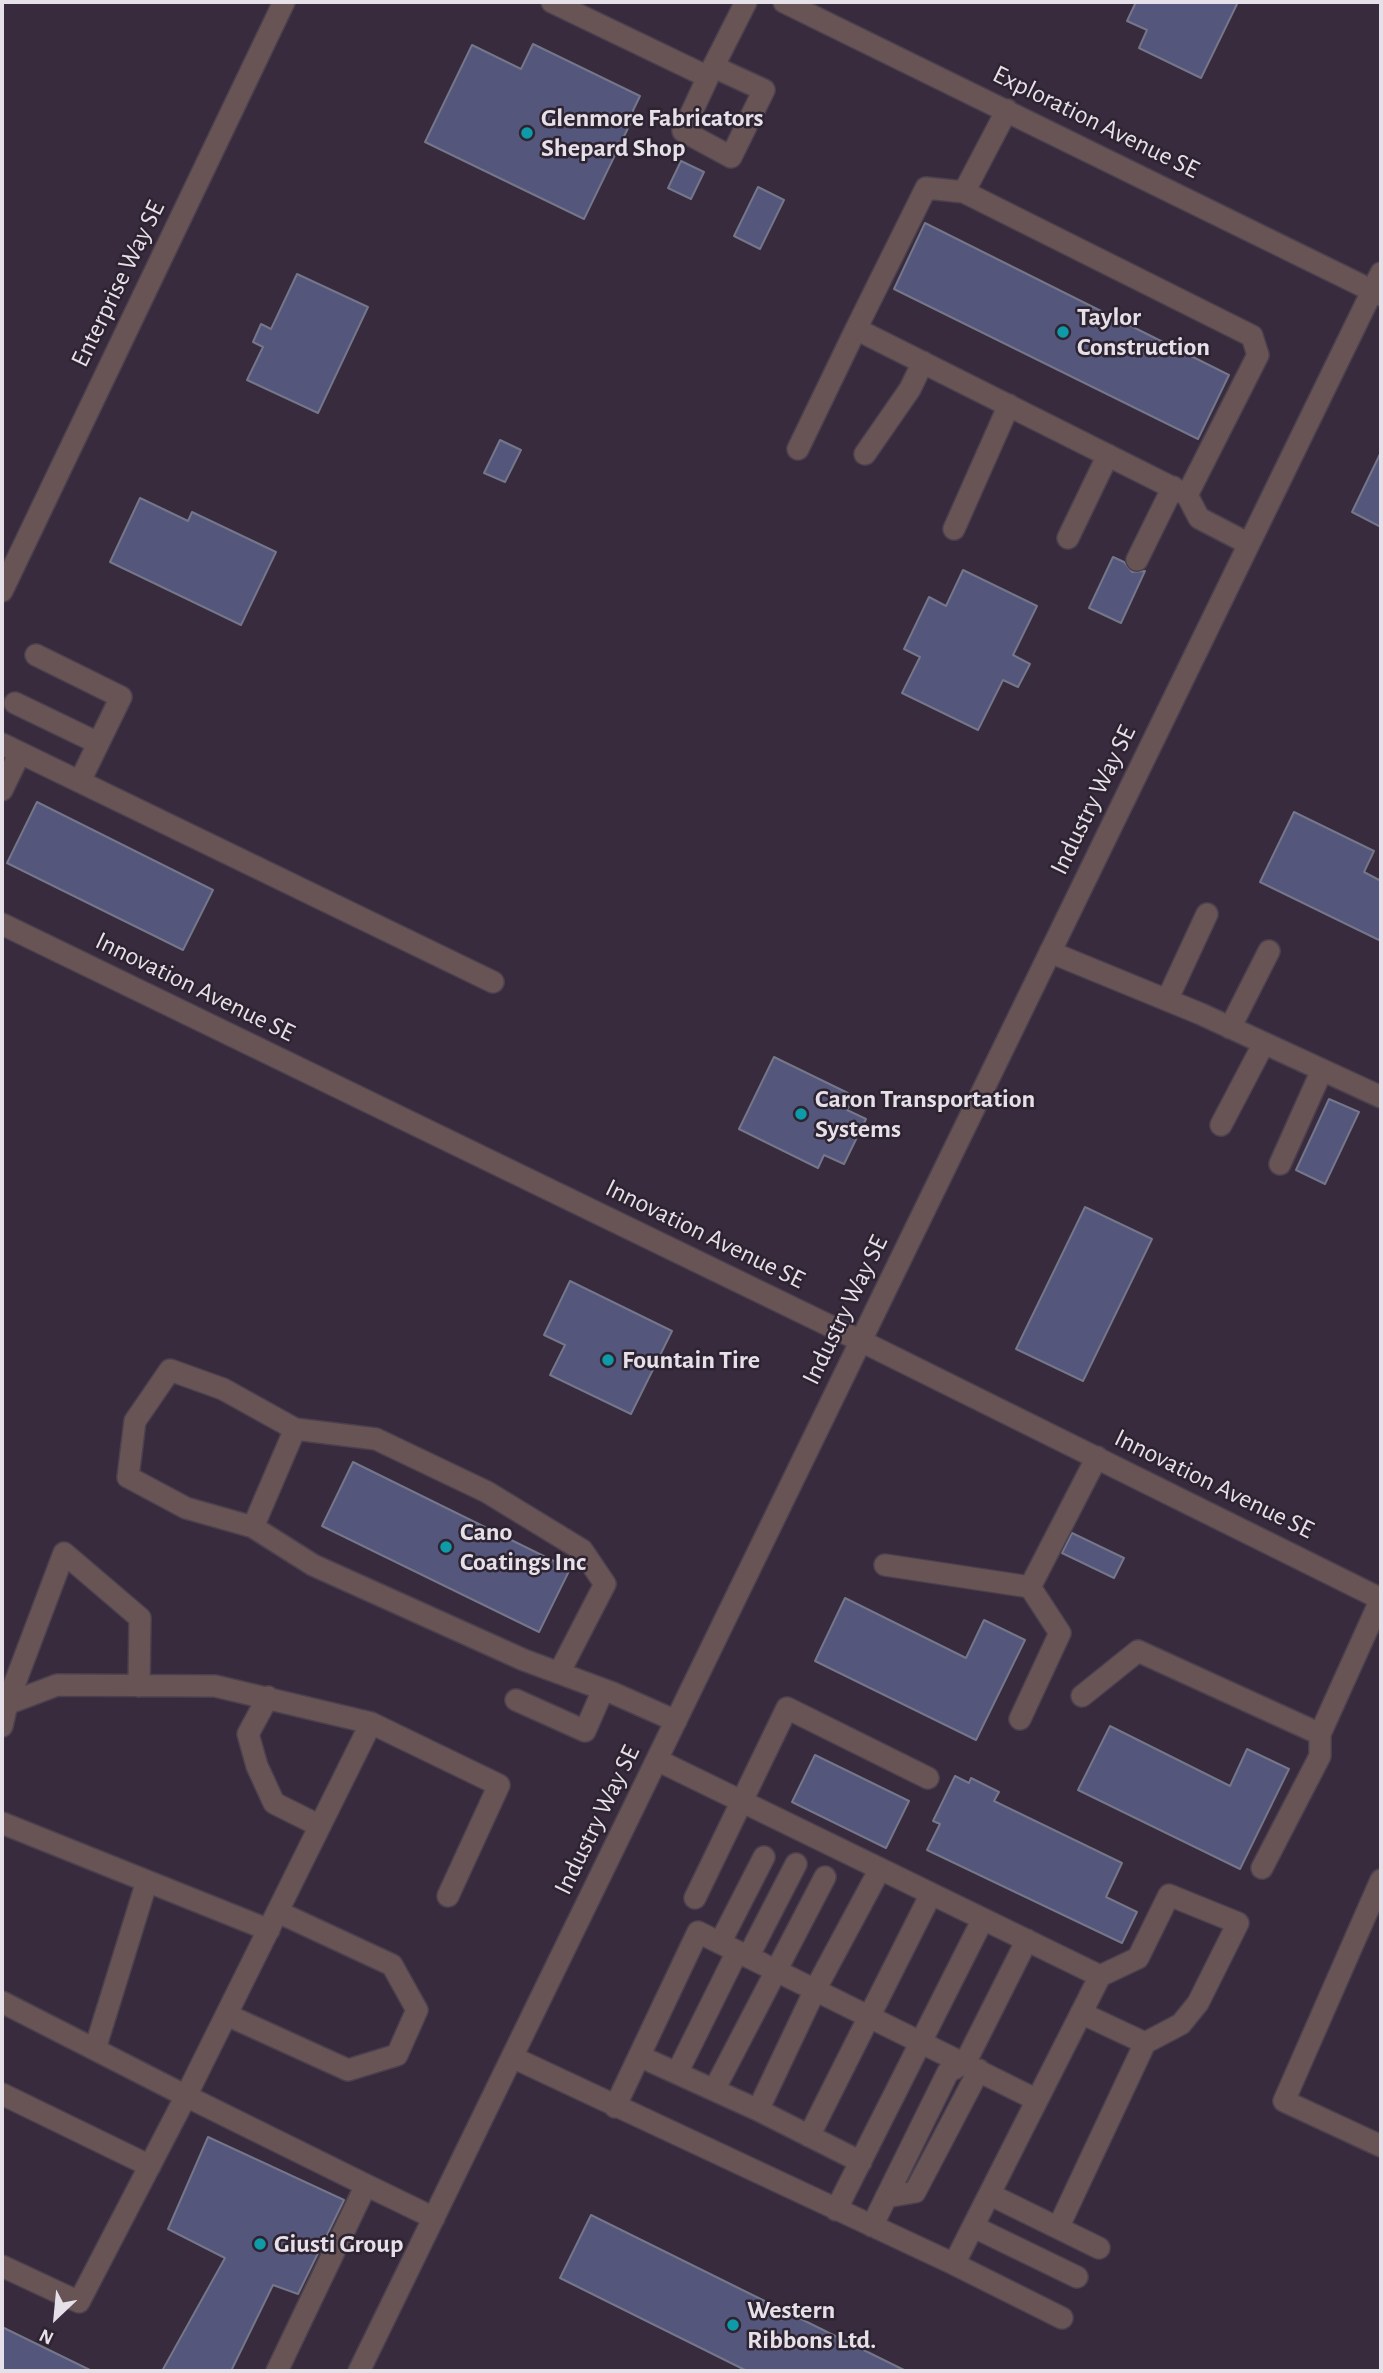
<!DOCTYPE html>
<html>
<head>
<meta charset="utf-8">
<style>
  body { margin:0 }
  #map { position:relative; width:1383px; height:2373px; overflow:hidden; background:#2d2331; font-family:"Alegreya Sans",sans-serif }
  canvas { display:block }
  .frame { position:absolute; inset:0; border:4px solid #e6e0e9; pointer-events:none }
  .north { position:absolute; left:21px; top:2282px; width:70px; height:70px; -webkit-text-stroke:5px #2d2331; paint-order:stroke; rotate:206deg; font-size:19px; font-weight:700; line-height:28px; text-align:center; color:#e6e0e9 }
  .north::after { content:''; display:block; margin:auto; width:24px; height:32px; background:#e6e0e9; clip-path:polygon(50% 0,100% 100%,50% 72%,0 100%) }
</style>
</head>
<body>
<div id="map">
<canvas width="1383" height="2373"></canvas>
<div class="frame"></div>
<div class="north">N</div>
</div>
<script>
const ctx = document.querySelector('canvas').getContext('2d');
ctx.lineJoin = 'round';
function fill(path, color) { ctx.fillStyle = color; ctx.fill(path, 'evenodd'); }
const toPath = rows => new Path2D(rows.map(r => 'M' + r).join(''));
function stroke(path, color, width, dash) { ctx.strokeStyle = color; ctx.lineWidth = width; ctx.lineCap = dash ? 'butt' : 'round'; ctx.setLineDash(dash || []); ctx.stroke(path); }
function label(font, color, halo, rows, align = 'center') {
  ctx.font = font + ' "Alegreya Sans",sans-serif'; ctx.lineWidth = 5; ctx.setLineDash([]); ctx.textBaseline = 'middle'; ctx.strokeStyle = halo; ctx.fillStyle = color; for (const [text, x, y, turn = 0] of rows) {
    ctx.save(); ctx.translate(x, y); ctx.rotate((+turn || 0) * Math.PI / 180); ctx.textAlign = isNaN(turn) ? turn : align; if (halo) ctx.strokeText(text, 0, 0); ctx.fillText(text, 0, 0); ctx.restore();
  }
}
fill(toPath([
  [2,2,1381,2,1381,2371,2,2371]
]), '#392b3e');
const building = toPath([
  [1136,2,1238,2,1201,78,1139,48,1147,30,1127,21,1136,2],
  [533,44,640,96,627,123,630,124,584,219,425,142,472,45,521,69,533,44],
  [681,161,704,172,691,199,668,188,681,161],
  [758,187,784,200,760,249,734,236,758,187],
  [925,223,1229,375,1198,439,894,289,925,223],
  [297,274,368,307,318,413,247,380,263,347,253,342,261,324,271,329,297,274],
  [500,440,521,450,505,482,484,473,500,440],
  [1381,452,1381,527,1352,512,1381,452],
  [140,498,188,521,192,512,276,552,241,625,110,562,140,498],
  [1113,557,1124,562,1132,572,1145,571,1121,623,1089,608,1113,557],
  [963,570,1037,606,1013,655,1030,664,1018,687,1003,680,978,730,902,693,920,657,904,649,929,597,946,606,963,570],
  [37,802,213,890,183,950,7,863,37,802],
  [1294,812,1374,851,1364,872,1381,881,1381,941,1260,882,1294,812],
  [774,1057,854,1096,847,1110,866,1119,844,1164,824,1155,818,1168,739,1129,774,1057],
  [1329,1099,1359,1112,1325,1184,1296,1170,1329,1099],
  [1085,1207,1152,1239,1083,1381,1016,1349,1085,1207],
  [570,1281,672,1331,631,1414,550,1375,565,1345,544,1335,570,1281],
  [353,1462,570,1569,539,1632,322,1526,353,1462],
  [1072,1533,1124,1558,1114,1578,1062,1553,1072,1533],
  [845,1598,966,1658,984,1620,1025,1640,976,1740,815,1661,845,1598],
  [1110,1726,1230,1786,1247,1749,1289,1769,1240,1869,1078,1790,1110,1726],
  [815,1755,909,1801,886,1848,792,1802,815,1755],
  [955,1776,969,1783,971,1778,999,1792,994,1801,1122,1863,1106,1897,1137,1912,1122,1943,927,1850,940,1824,933,1821,955,1776],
  [208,2137,344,2200,298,2294,273,2285,231,2371,162,2371,225,2258,168,2229,208,2137],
  [591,2215,906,2371,747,2371,560,2278,591,2215],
  [2,2327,92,2371,2,2371,2,2327]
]);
fill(building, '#54567b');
stroke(building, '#747689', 2);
const minor = toPath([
  [552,2,708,77],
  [784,2,1381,295],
  [714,67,764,90,731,157,683,131,708,77,746,2],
  [964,192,1252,336,1258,355,1187,495,856,329,926,188,964,192,1007,110],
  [798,449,856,329],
  [865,454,910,389,923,362],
  [1187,495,1199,518,1249,544],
  [954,529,1009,405],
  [1068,538,1108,455],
  [1137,560,1173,487],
  [2,591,284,2],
  [36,655,121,697,80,781],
  [15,703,98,743],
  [2,744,493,982],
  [2,790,20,753],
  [2,924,861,1341,1381,1599],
  [1050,952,1201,1014,1381,1097],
  [1167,1000,1207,914],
  [1230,1028,1269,951],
  [1221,1125,1264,1043],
  [1280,1164,1322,1070],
  [253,1527,295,1429],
  [885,1565,1030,1587],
  [559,1673,605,1584,582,1550,487,1492,376,1439,295,1429,223,1389,170,1370,135,1421,128,1477,186,1508,253,1527,313,1565,524,1660,613,1693,676,1721],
  [1082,1696,1138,1651,1320,1734,1381,1599],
  [268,1697,248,1734,257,1766,274,1803,320,1826],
  [516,1700,585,1731,603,1690],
  [7,1704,64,1553,140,1618,139,1686],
  [1020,1719,1060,1633,1030,1587,1097,1457],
  [2,1726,7,1704,57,1685,215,1686,371,1723],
  [2,1823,269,1930],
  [1262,1868,1320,1756,1320,1734],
  [1381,1880,1284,2101,1381,2146],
  [695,1898,787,1708,928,1778],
  [720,1943,764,1857],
  [748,1957,796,1864],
  [1100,1976,1138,1958,1169,1895,1238,1923,1198,2003,1181,2024,1145,2043],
  [2,2002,186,2096,371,1723,499,1785,448,1896],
  [227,2015,348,2070,397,2055,417,2010,392,1965,278,1912],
  [95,2049,147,1881],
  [639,2056,758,2110,815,1990,880,1869],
  [512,2057,954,2264,1100,1976,657,1760],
  [677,2073,737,1952],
  [714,2090,825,1877],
  [2,2094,150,2166],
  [615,2107,698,1932,1037,2100],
  [758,2110,861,2162],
  [809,2136,931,1894],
  [991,2195,1099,2248],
  [886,2197,915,2192,979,2070],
  [836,2210,983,1919],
  [872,2226,948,2072,965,2063,1027,1940],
  [974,2227,1077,2277],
  [1058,2228,1145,2043,1081,2013],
  [954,2264,1062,2318],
  [2,2266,79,2302,186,2096,366,2185],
  [277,2371,366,2185,434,2218],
  [359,2371,1381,273]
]);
stroke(minor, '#4b414e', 24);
stroke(minor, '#685455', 21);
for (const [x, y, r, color] of [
  [527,133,7,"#0f9aa8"],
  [1063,332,7,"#0f9aa8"],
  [801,1114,7,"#0f9aa8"],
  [608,1360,7,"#0f9aa8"],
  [446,1547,7,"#0f9aa8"],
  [260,2244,7,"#0f9aa8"],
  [733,2325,7,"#0f9aa8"]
]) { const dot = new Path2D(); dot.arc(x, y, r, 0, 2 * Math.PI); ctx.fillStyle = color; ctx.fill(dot); stroke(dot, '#2d2331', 2.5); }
label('bold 26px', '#e6e0e9', '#2d2331', [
  ["Glenmore Fabricators",541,118],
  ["Shepard Shop",541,148],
  ["Taylor",1077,317],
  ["Construction",1077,347],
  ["Caron Transportation",815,1099],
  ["Systems",815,1129],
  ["Fountain Tire",622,1360],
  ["Cano",460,1532],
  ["Coatings Inc",460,1562],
  ["Giusti Group",274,2244],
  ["Western",747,2310],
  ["Ribbons Ltd.",747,2340]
], 'left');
label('26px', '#e6e0e9', '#2d2331', [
  ["Exploration Avenue SE",1096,122,26],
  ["Enterprise Way SE",118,284,-64],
  ["Industry Way SE",1093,800,-64],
  ["Innovation Avenue SE",195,987,26],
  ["Innovation Avenue SE",705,1234,26],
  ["Industry Way SE",845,1310,-64],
  ["Innovation Avenue SE",1214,1484,26],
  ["Industry Way SE",597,1820,-64]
]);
</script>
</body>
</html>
